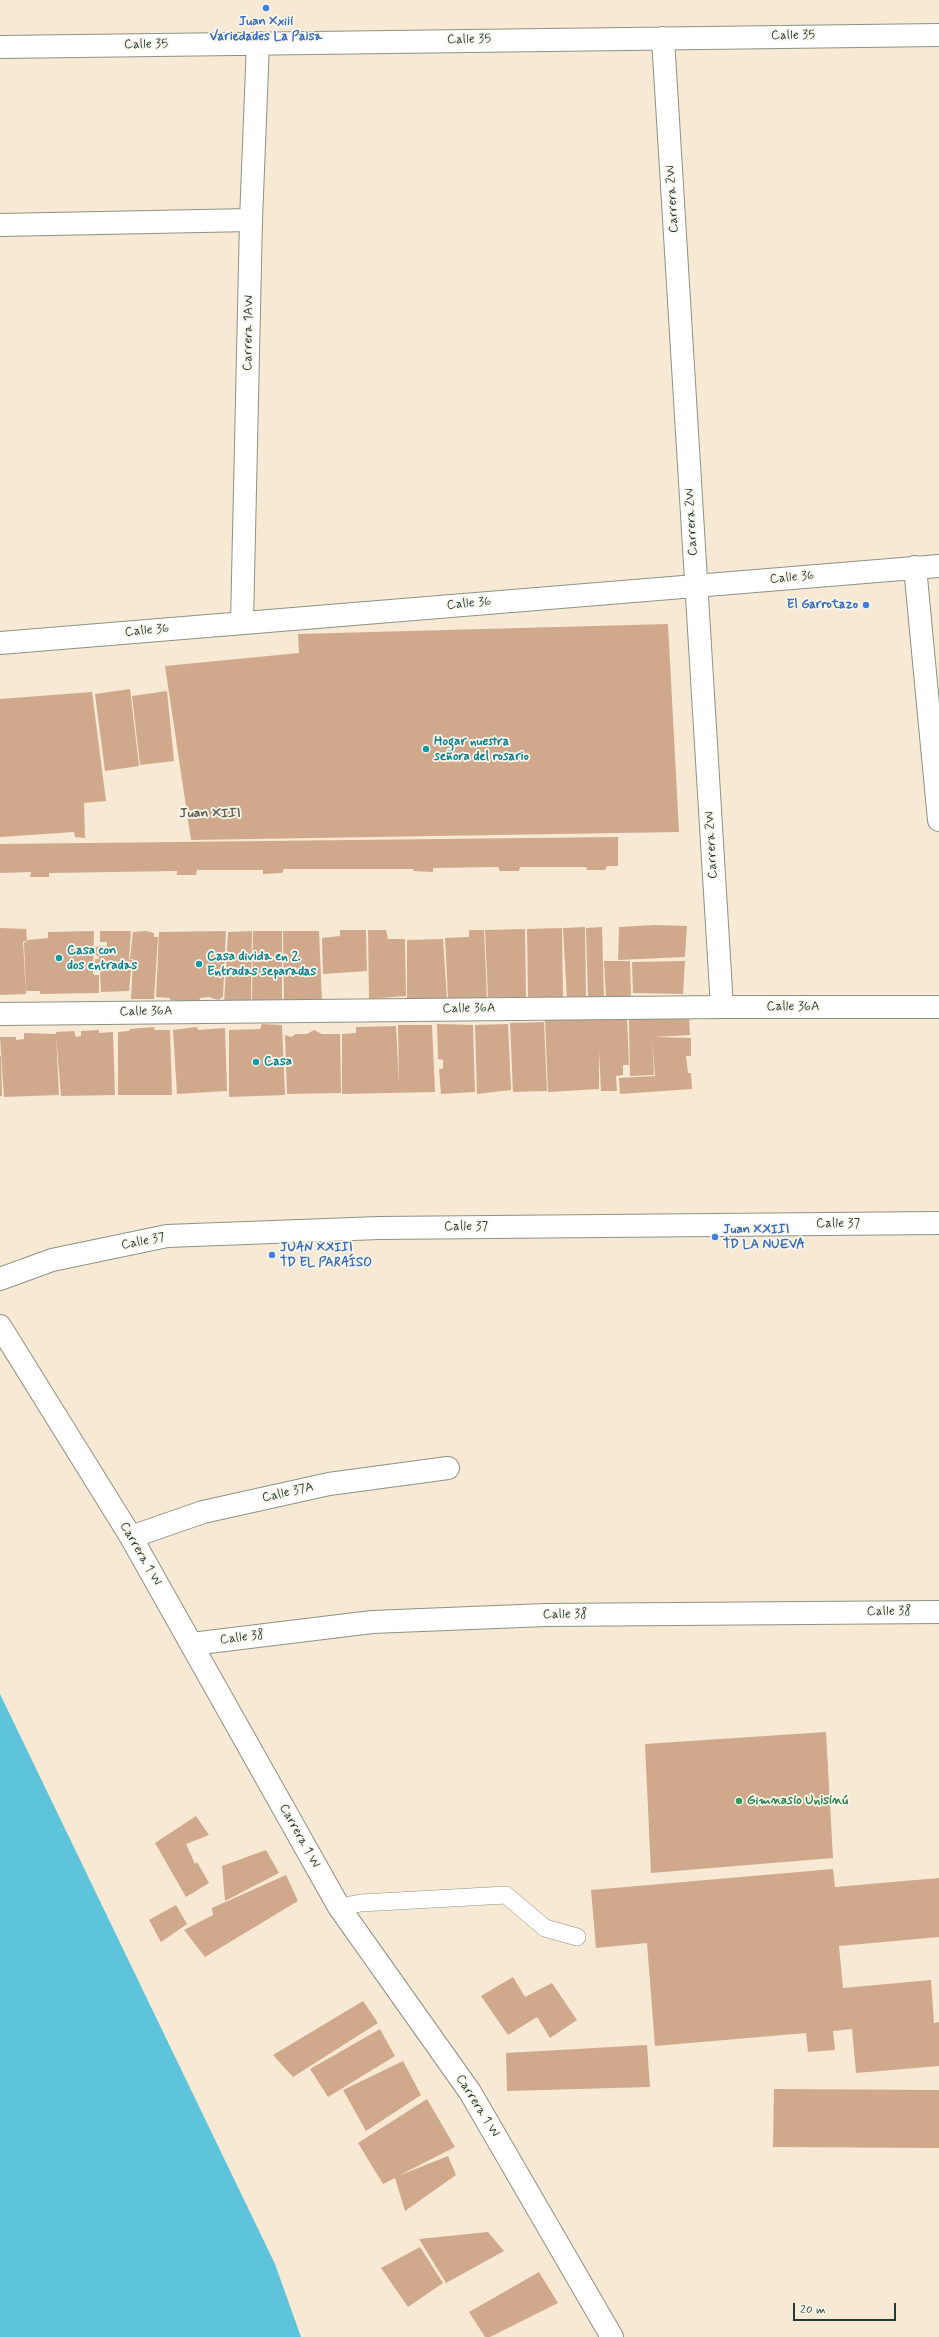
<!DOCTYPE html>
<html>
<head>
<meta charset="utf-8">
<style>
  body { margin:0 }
  #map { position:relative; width:939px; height:2337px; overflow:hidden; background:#f7e9d3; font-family:Mynerve,sans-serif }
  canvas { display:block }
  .scale { position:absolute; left:793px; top:2303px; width:103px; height:18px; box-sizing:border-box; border:2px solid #1f3d34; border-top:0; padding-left:5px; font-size:12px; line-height:14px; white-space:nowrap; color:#1f3d34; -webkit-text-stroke:3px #fbf7ec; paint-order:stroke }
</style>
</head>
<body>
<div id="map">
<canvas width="939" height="2337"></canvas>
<div class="scale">20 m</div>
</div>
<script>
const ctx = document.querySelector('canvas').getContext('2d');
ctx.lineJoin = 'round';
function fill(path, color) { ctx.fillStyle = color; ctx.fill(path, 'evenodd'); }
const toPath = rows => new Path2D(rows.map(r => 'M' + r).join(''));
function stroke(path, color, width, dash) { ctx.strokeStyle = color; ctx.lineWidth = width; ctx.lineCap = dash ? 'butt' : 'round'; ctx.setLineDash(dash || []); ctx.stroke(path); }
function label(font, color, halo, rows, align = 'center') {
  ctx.font = font + ' Mynerve,sans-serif'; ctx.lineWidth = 3.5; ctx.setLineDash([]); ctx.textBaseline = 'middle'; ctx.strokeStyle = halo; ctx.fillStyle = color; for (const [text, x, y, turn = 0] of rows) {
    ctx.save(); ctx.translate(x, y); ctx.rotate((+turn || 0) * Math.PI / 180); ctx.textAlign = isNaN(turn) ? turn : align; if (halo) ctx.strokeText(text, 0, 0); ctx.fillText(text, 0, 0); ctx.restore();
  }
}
fill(toPath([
  [0,1694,275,2264,301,2337,0,2337]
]), '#5ec4dc');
fill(toPath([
  [668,624,679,832,191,840,165,666,299,653,298,634],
  [130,689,139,766,105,771,95,694],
  [167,691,174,761,140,765,132,696],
  [92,692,106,801,84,803,85,838,75,837,74,832,0,837,0,699],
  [618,837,618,866,607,866,605,870,587,870,586,867,520,867,519,871,500,871,498,867,433,868,433,872,413,871,414,869,284,869,282,873,263,874,263,870,197,870,196,875,177,875,177,871,49,873,49,877,30,877,31,872,0,873,0,844],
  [655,925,687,926,685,957,618,960,619,927],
  [585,927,586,997,567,999,563,928],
  [602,927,604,999,588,999,586,928],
  [0,928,26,929,27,940,23,942,26,994,0,995],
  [562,928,563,998,528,998,527,929],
  [525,929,526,997,488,997,485,930],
  [340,930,366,930,367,971,323,974,322,938,340,936],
  [368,930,386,930,388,939,405,939,406,996,369,999],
  [469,930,484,930,487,998,448,998,445,938,469,937],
  [94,931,93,973,94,975,99,975,99,993,40,994,40,991,26,991,24,943,28,940,48,938,48,932],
  [100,931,131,931,129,959,132,960,129,991,101,992,100,972,95,971,95,959,99,959,99,956,95,955,95,947,107,946,107,942,100,942],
  [146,931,154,933,154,937,158,937,154,999,131,999,133,959,130,959,133,932],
  [226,931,223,997,218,1000,209,997,200,998,199,1002,170,1000,170,987,170,998,156,997,159,932],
  [252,931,251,1001,224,1003,228,932],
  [253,931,282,931,282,1000,252,1001],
  [283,931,319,931,322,1001,284,1002],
  [443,939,447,999,407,1001,407,940],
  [604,961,630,961,631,997,606,999],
  [685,961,683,994,633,993,632,962],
  [689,1016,690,1035,654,1037,691,1038,691,1056,686,1056,688,1073,691,1073,692,1089,620,1094,619,1078,655,1076,652,1039,654,1075,630,1076,629,1019],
  [598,1017,598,1020,627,1018,629,1065,623,1065,623,1075,616,1076,617,1091,601,1091,599,1051,599,1089,548,1092,545,1019],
  [544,1022,547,1091,513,1092,510,1023],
  [262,1024,282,1025,285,1095,229,1097,229,1030,260,1029],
  [437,1024,473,1025,475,1092,441,1094,439,1069,443,1069,443,1060,438,1059],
  [508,1024,511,1090,477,1094,475,1025],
  [398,1025,432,1025,435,1092,342,1094,342,1034,356,1033,356,1027,396,1026,399,1084],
  [154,1027,155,1030,170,1030,172,1095,118,1095,118,1032,129,1031,130,1029],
  [197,1027,198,1030,225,1028,227,1091,177,1094,173,1030],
  [99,1030,99,1033,113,1032,115,1095,61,1096,56,1035,59,1095,4,1097,0,1037,16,1037,16,1040,24,1039,24,1033,56,1034,56,1032,74,1031,76,1037,81,1036,81,1031],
  [314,1030,322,1034,340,1034,341,1093,287,1094,285,1035,291,1037,296,1034,307,1034],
  [0,1056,1,1056,2,1096,0,1096],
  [826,1732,833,1858,651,1873,645,1744],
  [196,1816,209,1835,186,1844,195,1864,197,1862,209,1883,186,1897,155,1843],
  [266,1850,279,1873,225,1901,222,1866],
  [833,1869,835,1887,939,1878,939,1937,839,1946,843,1988,931,1980,934,2023,939,2022,939,2066,856,2073,852,2029,833,2031,835,2050,808,2052,806,2033,655,2046,647,1943,596,1948,591,1890],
  [286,1875,298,1901,205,1957,184,1930,213,1915,212,1908],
  [176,1905,187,1924,161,1942,149,1920],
  [513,1977,525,1997,552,1983,577,2020,550,2038,537,2017,508,2035,481,1996],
  [363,2001,378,2023,293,2077,273,2055],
  [380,2029,395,2056,328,2097,310,2069],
  [647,2045,650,2087,507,2091,506,2053],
  [403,2061,421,2095,366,2131,343,2090],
  [774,2089,939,2090,939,2148,773,2147],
  [427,2099,455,2147,398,2176,448,2156,456,2175,405,2211,395,2178,383,2184,358,2143],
  [488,2232,504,2251,446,2283,419,2239],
  [420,2247,443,2283,408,2307,381,2268],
  [539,2272,558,2303,490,2337,485,2337,469,2312]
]), '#d0a98d');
const service = toPath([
  [339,1907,361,1903,506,1895,545,1928,577,1937]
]);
const minor = toPath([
  [663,38,722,1007],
  [0,47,939,35],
  [0,225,251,220],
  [915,567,939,820],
  [242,623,251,220,258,43],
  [0,643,939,566],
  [0,1014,722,1007,939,1007],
  [0,1279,52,1260,167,1236,379,1228,939,1223],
  [131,1537,203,1512,329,1484,448,1468],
  [192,1644,372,1622,546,1615,939,1612]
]);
const tertiary = toPath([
  [0,1326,131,1537,339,1907,470,2092,612,2337]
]);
stroke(service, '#8b9384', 18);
stroke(minor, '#8b9384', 24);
stroke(tertiary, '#8b9384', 24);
stroke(service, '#fff', 17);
stroke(minor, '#fff', 22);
stroke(tertiary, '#fff', 22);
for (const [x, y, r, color] of [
  [266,8,4,"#3f7fe0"],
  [866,605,4,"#3f7fe0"],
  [426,749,4,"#0f9aa8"],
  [59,958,4,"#0f9aa8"],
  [199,964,4,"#0f9aa8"],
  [256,1062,4,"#0f9aa8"],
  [715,1237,4,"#3f7fe0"],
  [272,1255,4,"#3f7fe0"],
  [739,1801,4,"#2e9e5b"]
]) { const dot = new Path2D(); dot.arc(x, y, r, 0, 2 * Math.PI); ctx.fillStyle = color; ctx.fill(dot); stroke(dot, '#fbf7ec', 1.5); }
label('bold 13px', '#366cbe', '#fbf7ec', [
  ["Juan Xxiii",266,22,"center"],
  ["Variedades La Paisa",266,37,"center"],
  ["El Garrotazo",858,605,"right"],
  ["Juan XXIII",723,1230],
  ["TD LA NUEVA",723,1245],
  ["JUAN XXIII",280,1248],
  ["TD EL PARAÍSO",280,1263]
], 'left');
label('13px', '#1f3d34', '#fbf7ec', [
  ["Calle 35",793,36,-1],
  ["Calle 35",469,40,-1],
  ["Calle 35",146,45,-1],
  ["Carrera 2W",673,199,-93],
  ["Carrera 1AW",249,333,-89],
  ["Carrera 2W",692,522,-93],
  ["Calle 36",792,578,-5],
  ["Calle 36",469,604,-5],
  ["Calle 36",147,631,-5],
  ["Carrera 2W",712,845,-93],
  ["Calle 36A",793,1007],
  ["Calle 36A",469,1009,-1],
  ["Calle 36A",146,1012,-1],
  ["Calle 37",838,1224],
  ["Calle 37",466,1227],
  ["Calle 37",143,1242,-11],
  ["Calle 37A",288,1493,-13],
  ["Carrera 1 W",140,1554,60],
  ["Calle 38",889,1612,-1],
  ["Calle 38",565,1615,-1],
  ["Calle 38",242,1638,-7],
  ["Carrera 1 W",299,1836,61],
  ["Carrera 1 W",477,2106,58]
]);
label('bold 13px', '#0d838f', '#fbf7ec', [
  ["Hogar nuestra",434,742],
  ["señora del rosario",434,757],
  ["Casa con",67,951],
  ["dos entradas",67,966],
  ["Casa divida en 2.",207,957],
  ["Entradas separadas",207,972],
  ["Casa",264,1062]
], 'left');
label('bold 13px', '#27864d', '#fbf7ec', [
  ["Gimnasio Unisinú",747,1801]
], 'left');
label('bold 14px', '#5d6353', '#fbf7ec', [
  ["Juan XIII",210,814]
]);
</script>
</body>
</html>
